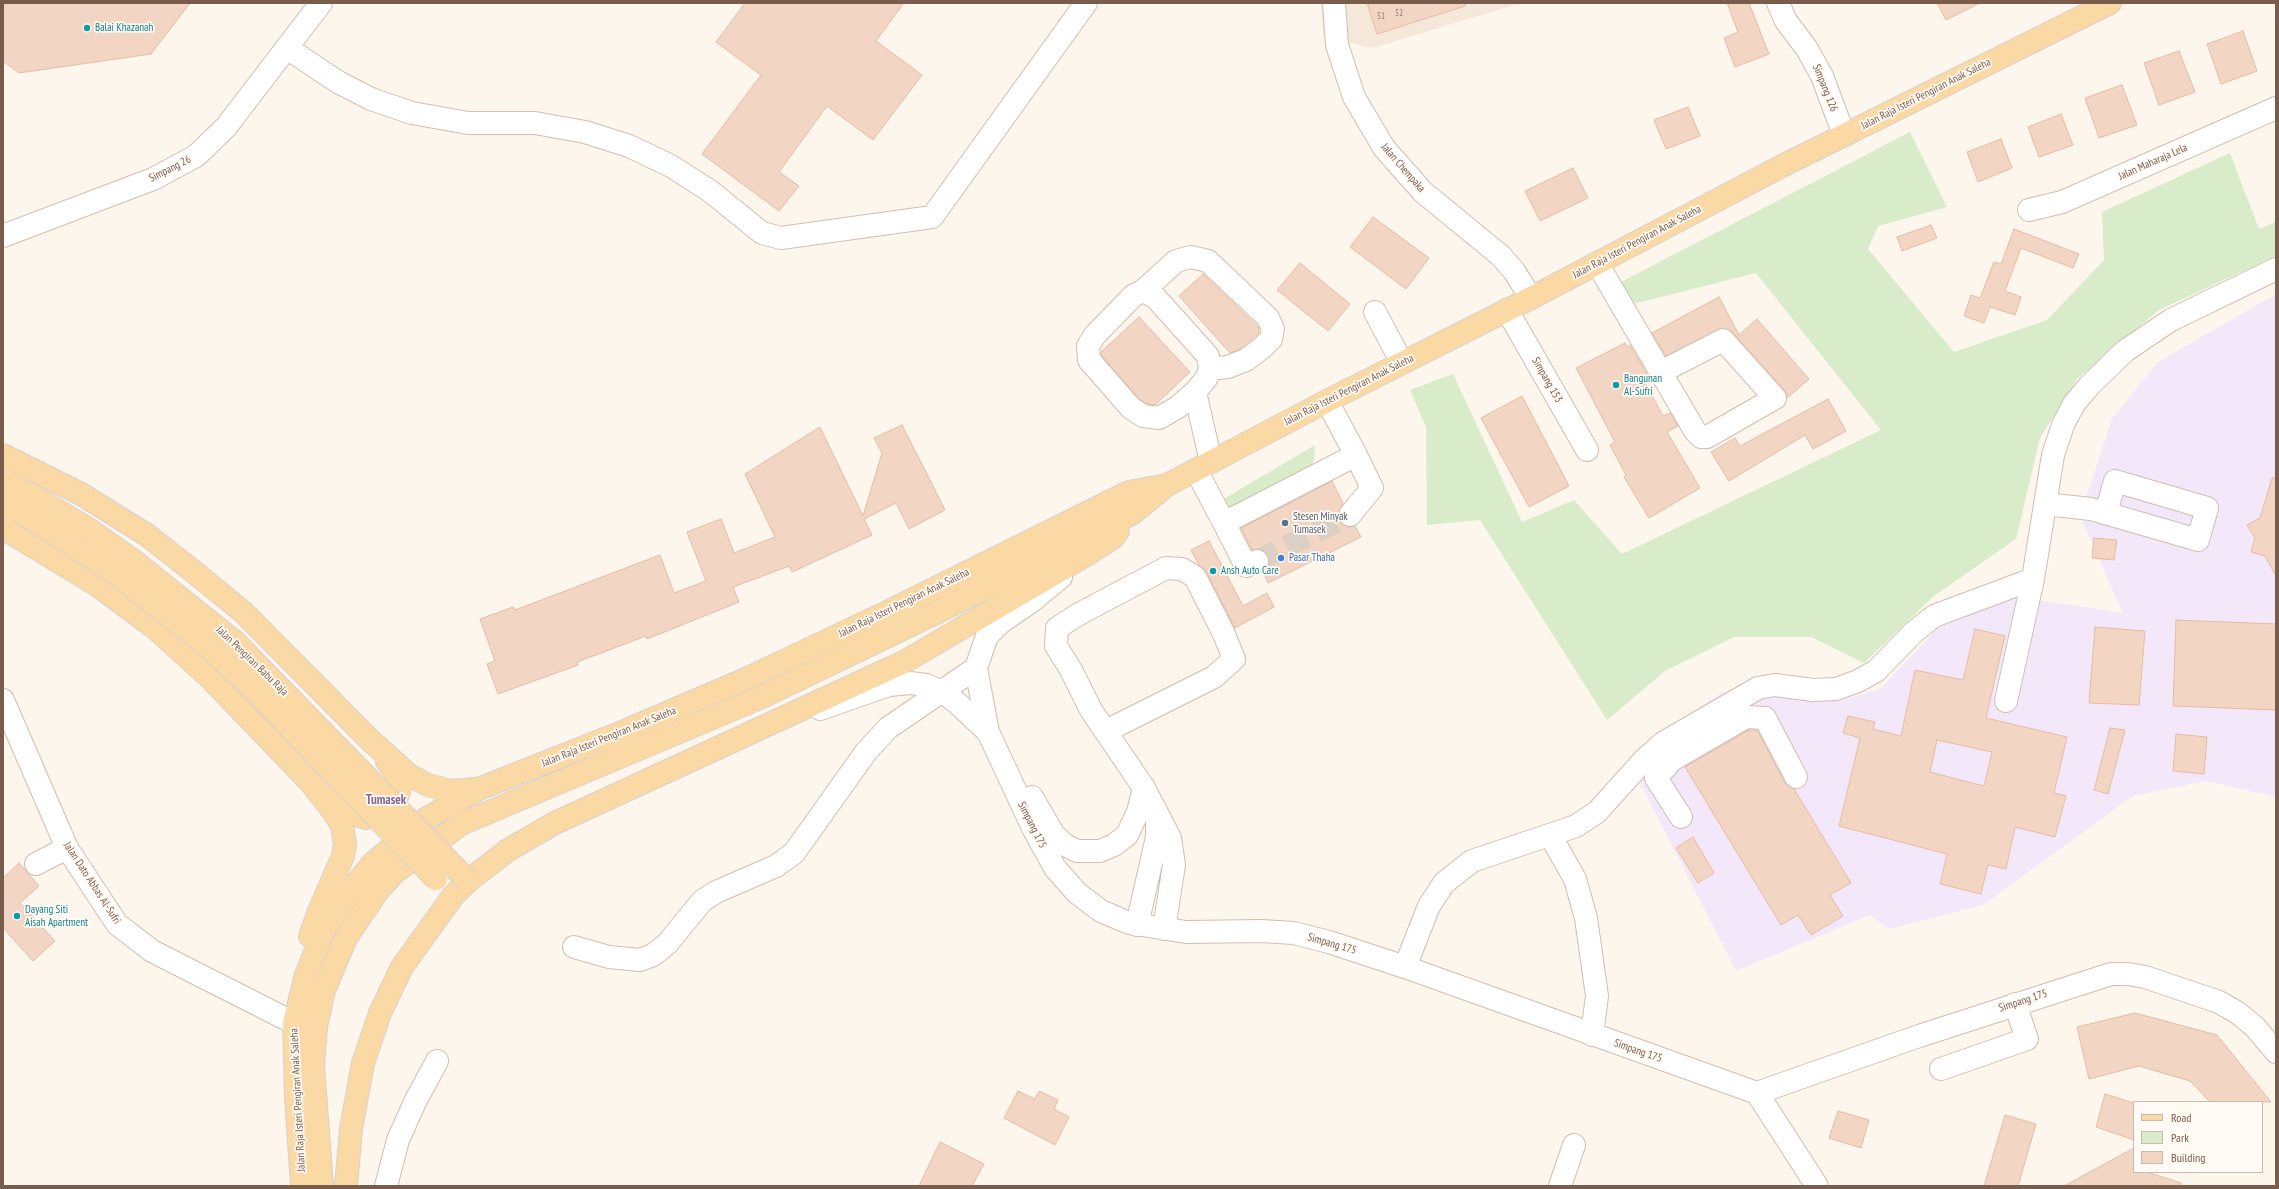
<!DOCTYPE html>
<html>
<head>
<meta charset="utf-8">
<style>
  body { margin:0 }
  #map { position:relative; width:2279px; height:1189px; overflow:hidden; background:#fdf6ec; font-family:"PT Sans Narrow",sans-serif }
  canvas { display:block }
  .frame { position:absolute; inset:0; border:4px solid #7a5c4d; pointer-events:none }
  .legend { position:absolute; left:2133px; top:1101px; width:130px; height:72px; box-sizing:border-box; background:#fffaf3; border:1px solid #cabbb1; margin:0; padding:5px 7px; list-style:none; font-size:12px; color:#7a5c4d }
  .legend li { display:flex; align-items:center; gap:8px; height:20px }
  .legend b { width:20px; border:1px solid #cabbb1 }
</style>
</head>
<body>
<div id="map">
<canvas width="2279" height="1189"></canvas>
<div class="frame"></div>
<ul class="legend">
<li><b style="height:5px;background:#fbd9a5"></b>Road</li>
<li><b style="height:11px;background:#d8ecc9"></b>Park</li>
<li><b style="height:11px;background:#f3d5c3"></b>Building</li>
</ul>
</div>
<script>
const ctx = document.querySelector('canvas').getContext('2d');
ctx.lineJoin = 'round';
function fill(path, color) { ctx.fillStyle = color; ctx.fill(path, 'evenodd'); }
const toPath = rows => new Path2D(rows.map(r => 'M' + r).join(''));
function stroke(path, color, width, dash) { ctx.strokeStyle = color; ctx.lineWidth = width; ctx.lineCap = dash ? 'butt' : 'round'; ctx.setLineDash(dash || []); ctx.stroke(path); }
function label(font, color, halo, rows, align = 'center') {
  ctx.font = font + ' "PT Sans Narrow",sans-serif'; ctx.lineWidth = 3.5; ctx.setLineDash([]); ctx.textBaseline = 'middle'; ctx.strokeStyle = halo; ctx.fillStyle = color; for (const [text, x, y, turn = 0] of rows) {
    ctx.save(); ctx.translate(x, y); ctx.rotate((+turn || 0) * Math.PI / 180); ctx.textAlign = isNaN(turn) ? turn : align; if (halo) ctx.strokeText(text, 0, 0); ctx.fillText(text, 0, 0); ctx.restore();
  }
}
fill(toPath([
  [1321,3,1520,3,1373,48,1323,37]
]), '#f5e8da');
fill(toPath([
  [2276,294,2276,797,2206,781,2133,796,1983,905,1889,929,1870,915,1736,971,1641,785,1634,762,1639,747,1723,692,1839,701,1880,689,1938,628,2011,596,2123,613,2080,516,2112,419,2158,362]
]), '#f3e8fa');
fill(toPath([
  [1910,132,1947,207,1878,226,1868,249,1954,352,2047,320,2104,260,2102,212,2230,153,2259,229,2276,222,2276,256,2159,310,2077,379,2040,438,2016,539,1934,596,1864,663,1811,637,1734,637,1665,671,1607,720,1480,520,1427,525,1426,427,1410,390,1453,374,1522,522,1574,500,1622,554,1881,430,1756,273,1625,306,1617,284],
  [1315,445,1314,461,1297,489,1226,527,1210,507]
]), '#d8ecc9');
const building = toPath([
  [3,3,190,3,151,54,19,73,3,61,3,3],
  [745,3,904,3,876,41,922,75,873,140,827,106,779,172,799,186,779,211,702,154,761,75,716,42,745,3],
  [1367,3,1465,3,1465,6,1377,34,1367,3],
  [1727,3,1749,3,1769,54,1735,67,1724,38,1738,32,1727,3],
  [1937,3,1980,3,1946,20,1937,3],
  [2243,31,2257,71,2221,84,2207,44,2243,31],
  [2179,51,2195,92,2159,105,2144,63,2179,51],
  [2122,85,2137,125,2099,138,2085,98,2122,85],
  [1688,107,1700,136,1666,149,1654,120,1688,107],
  [2061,114,2073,145,2039,157,2028,127,2061,114],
  [2001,139,2012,168,1978,182,1967,152,2001,139],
  [1573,168,1588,198,1540,221,1525,191,1573,168],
  [1373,217,1429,258,1406,289,1350,247,1373,217],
  [1931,225,1937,238,1902,251,1897,237,1931,225],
  [2014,229,2079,254,2073,268,2021,248,2005,291,2021,297,2015,315,1990,307,1984,323,1964,316,1971,295,1980,298,1994,262,2001,264,2014,229],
  [1300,263,1350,304,1328,331,1277,290,1300,263],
  [1203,274,1259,328,1259,333,1240,349,1230,353,1179,296,1203,274],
  [1719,297,1739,335,1757,319,1809,379,1787,398,1784,390,1732,332,1723,328,1666,356,1652,333,1719,297],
  [1139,317,1190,372,1155,405,1147,404,1139,399,1101,355,1101,352,1139,317],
  [1625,343,1627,347,1630,345,1648,376,1643,379,1663,416,1670,413,1678,426,1667,432,1700,488,1649,518,1624,477,1626,475,1610,445,1615,442,1576,368,1625,343],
  [1522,396,1569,486,1529,507,1481,418,1522,396],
  [1828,399,1846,431,1813,449,1805,435,1729,481,1711,452,1735,438,1740,446,1828,399],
  [902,425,945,510,909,529,896,503,864,519,872,535,792,572,789,566,733,587,739,602,647,639,646,636,577,662,578,665,498,694,487,664,495,661,480,619,513,607,515,610,660,555,674,593,706,581,687,532,721,519,734,553,775,537,745,474,820,427,863,516,882,453,874,438,902,425],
  [2272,478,2276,478,2276,576,2265,556,2251,552,2255,538,2247,525,2260,518,2272,478],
  [1332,481,1343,503,1338,513,1338,520,1348,527,1355,526,1361,537,1268,583,1263,572,1269,563,1268,556,1259,549,1252,550,1241,528,1332,481],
  [2094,538,2117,540,2114,560,2092,558,2094,538],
  [1209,541,1243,606,1267,593,1274,607,1235,628,1206,571,1199,565,1191,550,1209,541],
  [2176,620,2276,624,2276,710,2173,706,2176,620],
  [2095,627,2145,631,2139,705,2089,703,2095,627],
  [1975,629,2005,636,1986,718,2067,737,2054,793,2066,796,2055,837,2015,827,2006,869,1988,865,1981,894,1940,884,1947,854,1839,826,1860,738,1843,733,1848,716,1875,722,1873,729,1901,736,1915,670,1963,680,1975,629],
  [1937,740,1992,752,1984,786,1930,772,1937,740],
  [2110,728,2125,730,2108,794,2094,790,2110,728],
  [1749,730,1757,730,1785,783,1794,789,1851,883,1830,895,1843,916,1811,935,1798,915,1781,925,1685,767,1749,730],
  [2176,734,2207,737,2204,774,2173,771,2176,734],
  [1693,837,1714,873,1698,883,1676,848,1693,837],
  [19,863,39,886,20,903,55,941,33,961,3,928,3,878,19,863],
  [2135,1013,2217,1035,2271,1102,2210,1102,2190,1081,2139,1066,2089,1079,2077,1027,2135,1013],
  [1018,1091,1035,1099,1039,1091,1058,1100,1054,1109,1069,1117,1055,1145,1004,1118,1018,1091],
  [2105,1094,2134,1103,2134,1140,2096,1127,2105,1094],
  [1838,1111,1869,1120,1861,1148,1829,1138,1838,1111],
  [2005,1115,2036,1124,2018,1186,1984,1186,2005,1115],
  [940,1142,984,1164,972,1186,919,1186,940,1142],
  [2134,1148,2134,1172,2147,1172,2181,1183,2181,1186,2064,1186,2134,1148]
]);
fill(building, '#f3d5c3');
stroke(building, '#e6bba3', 1);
stroke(toPath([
  [1257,561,1350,515]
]), '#dcd0c4', 22, [22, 11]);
const minor = toPath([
  [1334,3,1337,45,1354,97,1384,148,1423,192,1501,256,1514,271,1531,298],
  [1778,3,1786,21,1807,49,1822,76,1844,135],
  [287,48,338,82,371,99,412,113,468,123,535,123,585,132,629,146,671,166,710,191,762,233,781,238,932,217,1086,3],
  [2029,210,2062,202,2276,108],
  [3,236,153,179,196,156,226,127,321,3],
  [1597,263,1695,431,1701,437,1707,437,1775,398,1723,340,1661,372],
  [1143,291,1155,297,1208,356,1210,369,1206,379,1195,392,1178,407,1159,418,1143,416,1131,408,1089,360,1088,346,1095,335,1134,295,1143,291],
  [1143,291,1176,261,1191,257,1208,261,1268,318,1273,329,1271,339,1262,348,1246,360,1228,367,1210,369],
  [1507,310,1587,450],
  [1375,312,1402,363],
  [1195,392,1211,462],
  [1196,470,1224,523,1356,455,1327,401],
  [2045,504,2091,509,2198,540,2207,508,2115,481,2106,513],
  [1350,515,1372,488,1356,455],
  [1224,523,1246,566,1257,561],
  [1061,577,1032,601,1000,623,987,636,976,668,988,732,1034,830,1055,868,1077,893,1101,911,1129,923,1186,932,1261,931,1294,933,1329,942,1405,967,1757,1093,1919,1036,2111,974,2128,974,2145,977,2219,1002,2238,1013,2255,1027,2276,1052],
  [3,700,67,848,117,924,152,951,294,1023],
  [2006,701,2033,579],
  [820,709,889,685,910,683,926,685,943,692,956,702,988,732],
  [1106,731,1214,677,1234,659,1224,634,1195,577,1182,569,1166,568,1079,614,1057,628,1056,646,1071,670,1091,710,1144,788,1170,838,1174,865,1164,929],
  [1032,797,1054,835,1065,845,1077,851,1100,851,1114,845,1127,835,1138,812,1144,788],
  [1681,817,1656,778,1672,760,1746,717,1765,718,1796,777],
  [1550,835,1575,879,1586,918,1597,996,1592,1035],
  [36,864,67,848],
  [1137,925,1157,837,1157,817],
  [574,947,609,957,640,960,653,955,667,944,702,901,716,892,776,866,794,853,866,752,888,728,976,668],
  [1405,967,1429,906,1444,883,1472,861,1576,826,1597,812,1643,761,1663,743,1758,688,1775,685,1813,690,1836,689,1858,681,1876,671,1914,632,1934,616,2033,579,2053,455,2063,425,2074,404,2089,386,2125,351,2171,320,2276,269],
  [1941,1069,2027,1039,2015,1004],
  [1757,1093,1817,1186],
  [386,1186,398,1140,415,1102,437,1061],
  [1560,1186,1574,1145]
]);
const major = toPath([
  [3,455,81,494,147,535,194,572,243,612,371,741,409,775,428,785,451,791,474,789],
  [3,480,35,497],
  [3,503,22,513],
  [3,528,97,585,155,628,211,679,311,783,335,814,342,826,345,844,343,856,319,911,310,936],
  [328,797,349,813,366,818,386,811,396,800,400,788,398,776,387,761],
  [302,1186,296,1097,294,1023,306,975,325,928,355,885,372,864,427,818,481,788,615,735,748,678,885,613,1129,492,1167,485],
  [322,1186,313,1066,316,1027,324,990,346,938,377,892,394,873,461,824,762,697,936,613,1133,513,1167,485,1327,401,1531,298,1782,166,2110,3],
  [346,1186,351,1129,363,1063,380,1013,402,967,453,896,468,881,508,850,555,823,904,662,1088,554,1113,538,1118,531]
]);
stroke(minor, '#d1beb0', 24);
stroke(major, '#dad1cd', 24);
stroke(minor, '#fff', 22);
stroke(major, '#fbd9a5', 22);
const majorBridge = toPath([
  [35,497,90,530,134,561,234,641,468,881],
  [22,513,115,573,206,645,249,685,436,879]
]);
stroke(majorBridge, '#dad1cd', 24, []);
stroke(majorBridge, '#fbd9a5', 22);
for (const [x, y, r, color] of [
  [87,28,4,"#0f9aa8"],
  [1616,385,4,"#0f9aa8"],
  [1285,523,4,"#5c6f8a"],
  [1281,558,4,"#3f7fe0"],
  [1213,571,4,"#0f9aa8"],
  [17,916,4,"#0f9aa8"]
]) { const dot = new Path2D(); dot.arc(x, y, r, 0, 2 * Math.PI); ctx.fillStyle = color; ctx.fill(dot); stroke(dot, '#fffaf3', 1.5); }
label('9px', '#987a6a', null, [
  ["52",1399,13],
  ["51",1381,16]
]);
label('11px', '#0d838f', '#fffaf3', [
  ["Balai Khazanah",95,28],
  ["Bangunan",1624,379],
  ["Al-Sufri",1624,392],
  ["Ansh Auto Care",1221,571],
  ["Dayang Siti",25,910],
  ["Aisah Apartment",25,923]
], 'left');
label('11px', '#7a5c4d', '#fffaf3', [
  ["Simpang 126",1825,88,68],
  ["Jalan Raja Isteri Pengiran Anak Saleha",1926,94,-27],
  ["Jalan Maharaja Lela",2153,162,-24],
  ["Jalan Chempaka",1403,168,49],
  ["Simpang 26",170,169,-27],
  ["Jalan Raja Isteri Pengiran Anak Saleha",1637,242,-28],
  ["Simpang 153",1547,380,60],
  ["Jalan Raja Isteri Pengiran Anak Saleha",1349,390,-27],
  ["Jalan Raja Isteri Pengiran Anak Saleha",904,603,-26],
  ["Jalan Pengiran Babu Raja",252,661,44],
  ["Jalan Raja Isteri Pengiran Anak Saleha",609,737,-22],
  ["Simpang 175",1032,825,63],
  ["Jalan Dato Abbas Al-Sufri",92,883,57],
  ["Simpang 175",1332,944,16],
  ["Simpang 175",2023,1001,-18],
  ["Simpang 175",1638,1051,19],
  ["Jalan Raja Isteri Pengiran Anak Saleha",298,1100,-93]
]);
label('11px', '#4e5e75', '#fffaf3', [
  ["Stesen Minyak",1293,517],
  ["Tumasek",1293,530]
], 'left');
label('11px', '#366cbe', '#fffaf3', [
  ["Pasar Thaha",1289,558]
], 'left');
label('bold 13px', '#846695', '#fffaf3', [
  ["Tumasek",386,800]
]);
</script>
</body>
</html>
